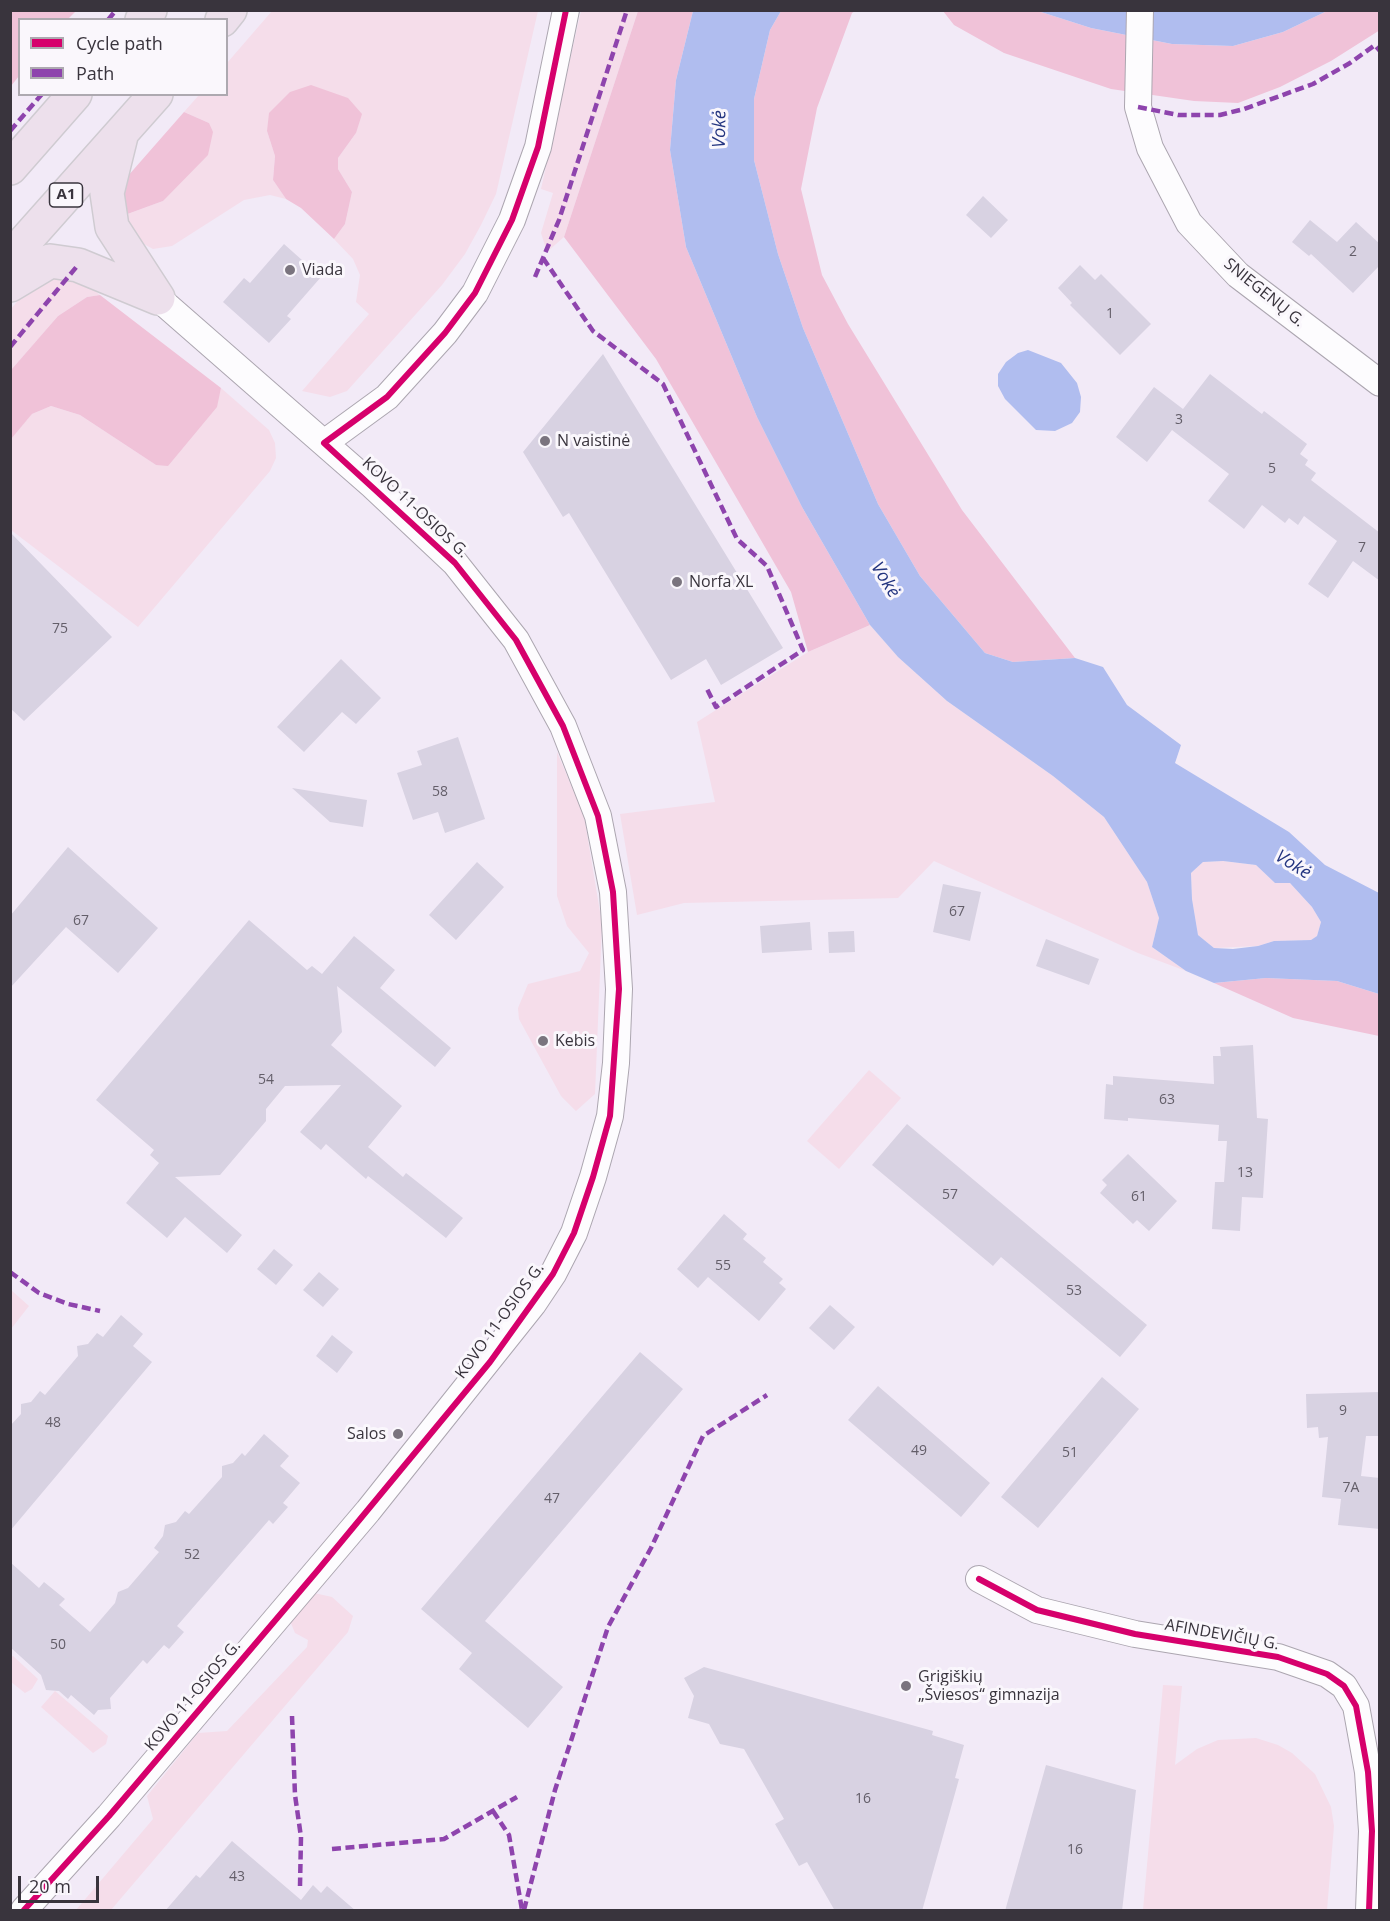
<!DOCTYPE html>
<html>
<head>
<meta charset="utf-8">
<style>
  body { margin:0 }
  #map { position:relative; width:1390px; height:1921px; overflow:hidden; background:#f2eaf7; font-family:"Open Sans",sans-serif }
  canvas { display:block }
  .frame { position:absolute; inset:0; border:12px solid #39343d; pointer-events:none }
  .legend { position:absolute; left:18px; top:18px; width:210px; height:78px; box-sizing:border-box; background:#faf7fc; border:2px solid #ada9b0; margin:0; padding:8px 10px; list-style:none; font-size:18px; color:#39343d }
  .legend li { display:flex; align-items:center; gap:12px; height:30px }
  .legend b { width:30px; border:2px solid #ada9b0 }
  .scale { position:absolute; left:18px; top:1876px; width:81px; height:27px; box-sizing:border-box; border:3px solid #39343d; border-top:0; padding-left:8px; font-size:18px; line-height:21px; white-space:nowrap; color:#39343d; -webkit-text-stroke:4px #faf7fc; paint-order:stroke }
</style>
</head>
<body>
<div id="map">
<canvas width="1390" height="1921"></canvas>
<div class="frame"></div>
<ul class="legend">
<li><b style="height:8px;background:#d6006c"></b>Cycle path</li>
<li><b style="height:8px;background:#8e44ad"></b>Path</li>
</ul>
<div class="scale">20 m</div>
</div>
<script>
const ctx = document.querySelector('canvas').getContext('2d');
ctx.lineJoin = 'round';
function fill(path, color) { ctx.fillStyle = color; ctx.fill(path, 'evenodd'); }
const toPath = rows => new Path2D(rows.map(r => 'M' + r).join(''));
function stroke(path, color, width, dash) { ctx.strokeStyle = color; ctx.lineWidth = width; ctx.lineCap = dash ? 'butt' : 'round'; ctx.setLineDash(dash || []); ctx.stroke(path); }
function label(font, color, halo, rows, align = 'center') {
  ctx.font = font + ' "Open Sans",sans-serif'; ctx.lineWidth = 6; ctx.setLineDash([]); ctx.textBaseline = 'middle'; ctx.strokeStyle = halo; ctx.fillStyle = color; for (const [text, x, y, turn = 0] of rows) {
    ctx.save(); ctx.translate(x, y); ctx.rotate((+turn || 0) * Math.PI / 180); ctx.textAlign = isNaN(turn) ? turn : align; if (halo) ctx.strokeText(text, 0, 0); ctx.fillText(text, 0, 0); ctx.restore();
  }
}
fill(toPath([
  [272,11,538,11,496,194,481,225,465,254,442,285,347,391,330,397,302,391,369,314,356,302,360,275,353,259,334,239,345,224,352,192,338,169,338,158,356,133,267,131,275,156,273,180,286,199,270,195,244,200,172,246,153,249,140,242,122,216,163,201,209,123,184,112,199,95,226,94,227,63],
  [581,11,638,11,564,237,547,252,541,233,553,193,541,189],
  [53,276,87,284,100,295,87,297,58,316,11,370,11,309,24,293],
  [221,388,269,430,275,443,276,458,270,471,138,627,11,530,10,439,32,414,51,406,80,415,156,465,216,407],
  [870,625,898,657,947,701,1053,776,1104,817,1147,882,1159,918,1152,947,1186,971,1138,953,934,861,898,898,684,903,637,915,620,814,715,802,697,722,808,652],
  [557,752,584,816,602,924,595,1094,576,1111,561,1096,519,1019,518,1008,528,984,580,971,589,953,567,926,557,896],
  [1223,861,1256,865,1275,883,1290,883,1312,907,1321,922,1317,936,1311,940,1274,941,1258,946,1214,948,1198,935,1192,899,1191,873,1203,862],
  [869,1070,901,1098,839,1169,807,1141],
  [11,1290,29,1306,11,1329],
  [314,1593,332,1597,353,1616,348,1632,111,1910,76,1910,153,1819,147,1796,198,1733,227,1731,307,1647,308,1640,295,1633,290,1621],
  [13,1656,38,1679,32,1689,25,1693,11,1682,11,1657],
  [1163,1685,1182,1686,1175,1765,1197,1749,1218,1740,1256,1738,1278,1745,1292,1753,1315,1774,1331,1807,1334,1826,1327,1910,1143,1910],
  [55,1691,108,1736,106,1744,93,1753,41,1707]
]), '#f5ddea');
fill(toPath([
  [11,10,76,11,68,19,20,20,19,76,11,86],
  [638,11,693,11,676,80,670,150,686,247,757,417,802,507,870,625,808,652,791,592,656,359,564,237],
  [781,11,855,11,852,13,817,108,801,189,822,275,848,324,962,510,1075,658,1013,662,985,653,920,576,878,504,803,328,778,254,754,160,754,99,770,30],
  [943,11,1038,11,1091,28,1172,44,1233,46,1283,32,1327,11,1379,11,1380,30,1331,61,1280,87,1238,103,1194,101,1111,89,1004,53,954,25],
  [311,85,348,98,362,114,356,133,338,158,338,169,352,192,345,224,334,239,301,208,286,199,273,180,275,156,267,131,269,113,290,92],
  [184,112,209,123,213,132,208,155,163,201,122,216,122,187,127,177],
  [100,295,221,388,217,407,168,466,156,465,80,415,51,406,32,414,11,439,11,370,58,316,87,297],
  [1266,978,1337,981,1379,994,1379,1036,1293,1018,1214,983]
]), '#f0c2d8');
fill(toPath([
  [693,11,781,11,770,30,754,99,754,160,778,254,803,328,878,504,920,576,985,653,1013,662,1075,658,1103,667,1127,705,1181,745,1175,763,1289,832,1325,865,1379,893,1379,994,1337,981,1266,978,1214,983,1186,971,1152,947,1159,918,1147,882,1104,817,1053,776,947,701,898,657,870,625,802,507,757,417,686,247,670,150,676,80],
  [1223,861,1256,865,1275,883,1290,883,1312,907,1321,922,1317,936,1311,940,1274,941,1258,946,1233,949,1214,948,1198,935,1192,899,1191,873,1203,862],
  [1038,11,1327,11,1283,32,1233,46,1172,44,1091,28],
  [1028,350,1061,363,1077,383,1081,397,1080,412,1072,423,1055,431,1036,430,1005,399,998,386,998,374,1006,362,1018,353]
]), '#b0bdef');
fill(toPath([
  [983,196,1008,220,991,238,966,215],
  [1310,220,1337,242,1356,222,1380,244,1380,265,1353,293,1311,254,1309,256,1292,242],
  [284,244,321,277,287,316,291,319,269,343,223,302,244,278,250,283],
  [1080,265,1095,280,1101,274,1151,324,1120,355,1070,305,1072,303,1058,288],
  [603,354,783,648,721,685,706,659,671,680,569,513,563,517,523,452],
  [1210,374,1262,414,1264,411,1307,444,1300,454,1308,460,1305,465,1316,473,1311,480,1380,533,1380,581,1353,561,1328,598,1308,584,1337,541,1304,516,1298,525,1289,518,1285,523,1262,505,1244,529,1208,501,1229,474,1172,430,1147,462,1116,437,1154,387,1183,409],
  [10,532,112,637,24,721,10,708],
  [341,659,381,698,356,724,342,712,304,752,277,727],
  [458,737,485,819,445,833,438,812,413,820,397,773,422,765,417,751],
  [292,788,367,800,363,827,330,822],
  [68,847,158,928,118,973,66,927,10,988,10,916],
  [477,862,504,887,456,940,429,915],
  [943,884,981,892,970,941,933,932],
  [249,920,307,970,312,966,322,974,354,936,395,970,380,988,451,1048,435,1067,337,986,342,1032,331,1045,402,1106,368,1147,403,1177,406,1173,463,1218,446,1238,368,1176,366,1179,326,1144,321,1150,300,1132,341,1085,285,1086,266,1109,266,1121,220,1175,175,1177,242,1235,227,1253,185,1217,167,1238,126,1203,159,1163,150,1155,154,1150,96,1100],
  [810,922,812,950,762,953,760,926],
  [854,931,855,952,829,953,828,932],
  [1046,939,1099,959,1089,985,1036,966],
  [1253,1045,1257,1118,1268,1119,1263,1198,1242,1197,1240,1231,1212,1229,1215,1182,1224,1182,1227,1141,1218,1141,1219,1125,1128,1118,1128,1121,1104,1119,1106,1084,1113,1085,1113,1076,1214,1084,1213,1056,1221,1056,1220,1047],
  [907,1124,1147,1325,1120,1357,1001,1257,993,1266,872,1165],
  [1128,1154,1177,1201,1149,1231,1137,1220,1133,1224,1100,1193,1107,1185,1102,1180],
  [724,1214,747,1234,743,1239,766,1258,763,1262,783,1279,779,1283,786,1289,759,1321,708,1277,698,1288,677,1269],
  [274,1249,293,1265,276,1285,257,1269],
  [319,1272,339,1289,323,1307,303,1290],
  [830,1305,855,1327,834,1350,809,1328],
  [121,1315,143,1334,133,1346,152,1362,10,1531,10,1426,21,1414,21,1404,31,1402,40,1391,45,1395,78,1356,77,1346,88,1344,97,1333,103,1337],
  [332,1335,353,1352,337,1373,316,1356],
  [640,1352,683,1389,485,1621,563,1687,528,1728,459,1669,472,1653,421,1609],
  [1102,1377,1139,1409,1038,1528,1001,1497],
  [878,1386,990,1483,961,1517,848,1420],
  [1380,1392,1380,1436,1366,1436,1361,1476,1380,1478,1380,1529,1338,1525,1341,1499,1322,1497,1328,1437,1319,1438,1318,1427,1307,1428,1306,1394],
  [264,1434,289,1456,280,1466,300,1483,283,1503,288,1507,273,1524,269,1520,177,1626,184,1632,169,1649,164,1645,147,1664,143,1660,110,1698,111,1709,98,1710,94,1715,71,1695,68,1699,59,1691,46,1690,41,1675,10,1647,10,1562,39,1588,44,1582,65,1599,59,1605,90,1632,115,1603,118,1592,128,1588,159,1552,154,1548,163,1536,165,1525,176,1522,185,1511,189,1514,222,1477,222,1466,233,1463,242,1453,245,1456],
  [704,1667,933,1731,932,1735,964,1745,955,1778,959,1779,922,1911,835,1911,807,1862,799,1866,775,1824,784,1819,744,1749,720,1744,709,1724,688,1718,694,1696,684,1678],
  [1046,1765,1136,1790,1122,1911,1005,1911],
  [232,1841,301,1900,313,1885,321,1893,327,1886,356,1911,165,1911,196,1875,200,1878]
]), '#d8d2e2');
const minor = toPath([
  [1140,10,1138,107,1150,148,1189,223,1238,275,1380,383],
  [324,443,387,397,445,333,475,293,512,220,538,147,566,10],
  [979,1579,1037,1610,1135,1634,1278,1657,1327,1674,1344,1686,1356,1706,1368,1772,1372,1831,1369,1910],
  [24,1910,109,1816,368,1511,533,1304,553,1274,574,1233,593,1177,610,1116,616,1063,619,989,613,892,598,816,563,726,516,640,455,563,373,486,158,298]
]);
const trunk = toPath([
  [142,20,150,10],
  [222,20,230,10],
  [121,136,107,193,112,227,158,298],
  [10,168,75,94],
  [10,258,156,94],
  [10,285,50,261,78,265,158,298]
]);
stroke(minor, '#aca6b0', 28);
stroke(trunk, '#cfcbd1', 36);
stroke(minor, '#fdfcfe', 26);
stroke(trunk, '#ede0ec', 33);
stroke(toPath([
  [108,20,116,10],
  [1138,107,1178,115,1220,115,1244,109,1313,84,1350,63,1375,45,1380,51],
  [10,131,42,94],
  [543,258,593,331,663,384,737,539,767,566,803,650,716,707,706,687],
  [535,277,559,220,627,10],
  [10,347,78,265],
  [10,1272,39,1293,68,1304,100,1311],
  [292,1716,295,1795,301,1837,300,1886],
  [493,1811,509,1835,522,1910],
  [332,1849,444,1839,517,1797],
  [524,1910,555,1790,608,1627,651,1548,703,1436,767,1395]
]), '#8e44ad', 4.5, [9, 4.5]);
stroke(toPath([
  [979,1579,1037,1610,1135,1634,1278,1657,1327,1674,1344,1686,1356,1706,1368,1772,1372,1831,1369,1910],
  [24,1910,109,1816,318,1570,490,1362,553,1274,574,1233,593,1177,610,1116,619,989,613,892,598,816,563,726,516,640,455,563,324,443,387,397,445,333,475,293,512,220,538,147,566,10]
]), '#d6006c', 6);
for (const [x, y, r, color] of [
  [290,270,6,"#7a747e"],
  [545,441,6,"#7a747e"],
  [677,582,6,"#7a747e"],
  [543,1041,6,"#7a747e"],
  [398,1434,6,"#7a747e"],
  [906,1686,6,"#7a747e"]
]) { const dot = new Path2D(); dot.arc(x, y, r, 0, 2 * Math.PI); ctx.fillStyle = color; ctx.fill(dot); stroke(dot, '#faf7fc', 2); }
label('14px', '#635e69', null, [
  ["2",1353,252],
  ["1",1110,314],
  ["3",1179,420],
  ["5",1272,469],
  ["7",1362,548],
  ["75",60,629],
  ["58",440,792],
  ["67",957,912],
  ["67",81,921],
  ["54",266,1080],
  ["63",1167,1100],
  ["13",1245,1173],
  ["57",950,1195],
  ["61",1139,1197],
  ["55",723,1266],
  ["53",1074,1291],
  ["9",1343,1411],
  ["48",53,1423],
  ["49",919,1451],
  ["51",1070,1453],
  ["7A",1351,1488],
  ["47",552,1499],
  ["52",192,1555],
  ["50",58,1645],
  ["16",863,1799],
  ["16",1075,1850],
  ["43",237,1877]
]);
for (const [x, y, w] of [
  [66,195,33]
]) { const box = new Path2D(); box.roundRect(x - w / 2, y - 12, w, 24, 4.5); ctx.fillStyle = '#faf7fc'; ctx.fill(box); stroke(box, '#39343d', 1.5); }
label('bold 15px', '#39343d', null, [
  ["A1",66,195]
]);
label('16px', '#39343d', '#faf7fc', [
  ["Viada",302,270],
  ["N vaistinė",557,441],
  ["Norfa XL",689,582],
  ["Kebis",555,1041],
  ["Salos",386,1434,"right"],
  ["Grigiškių",918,1677],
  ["„Šviesos“ gimnazija",918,1695]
], 'left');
label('16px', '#39343d', '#faf7fc', [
  ["SNIEGENŲ G.",1264,293,39],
  ["KOVO 11-OSIOS G.",415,508,43],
  ["KOVO 11-OSIOS G.",500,1321,-54],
  ["AFINDEVIČIŲ G.",1222,1635,10],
  ["KOVO 11-OSIOS G.",193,1696,-50]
]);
label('italic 18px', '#243580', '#faf7fc', [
  ["Vokė",720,129,-89],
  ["Vokė",885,580,58],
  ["Vokė",1293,865,32]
]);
</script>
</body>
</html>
